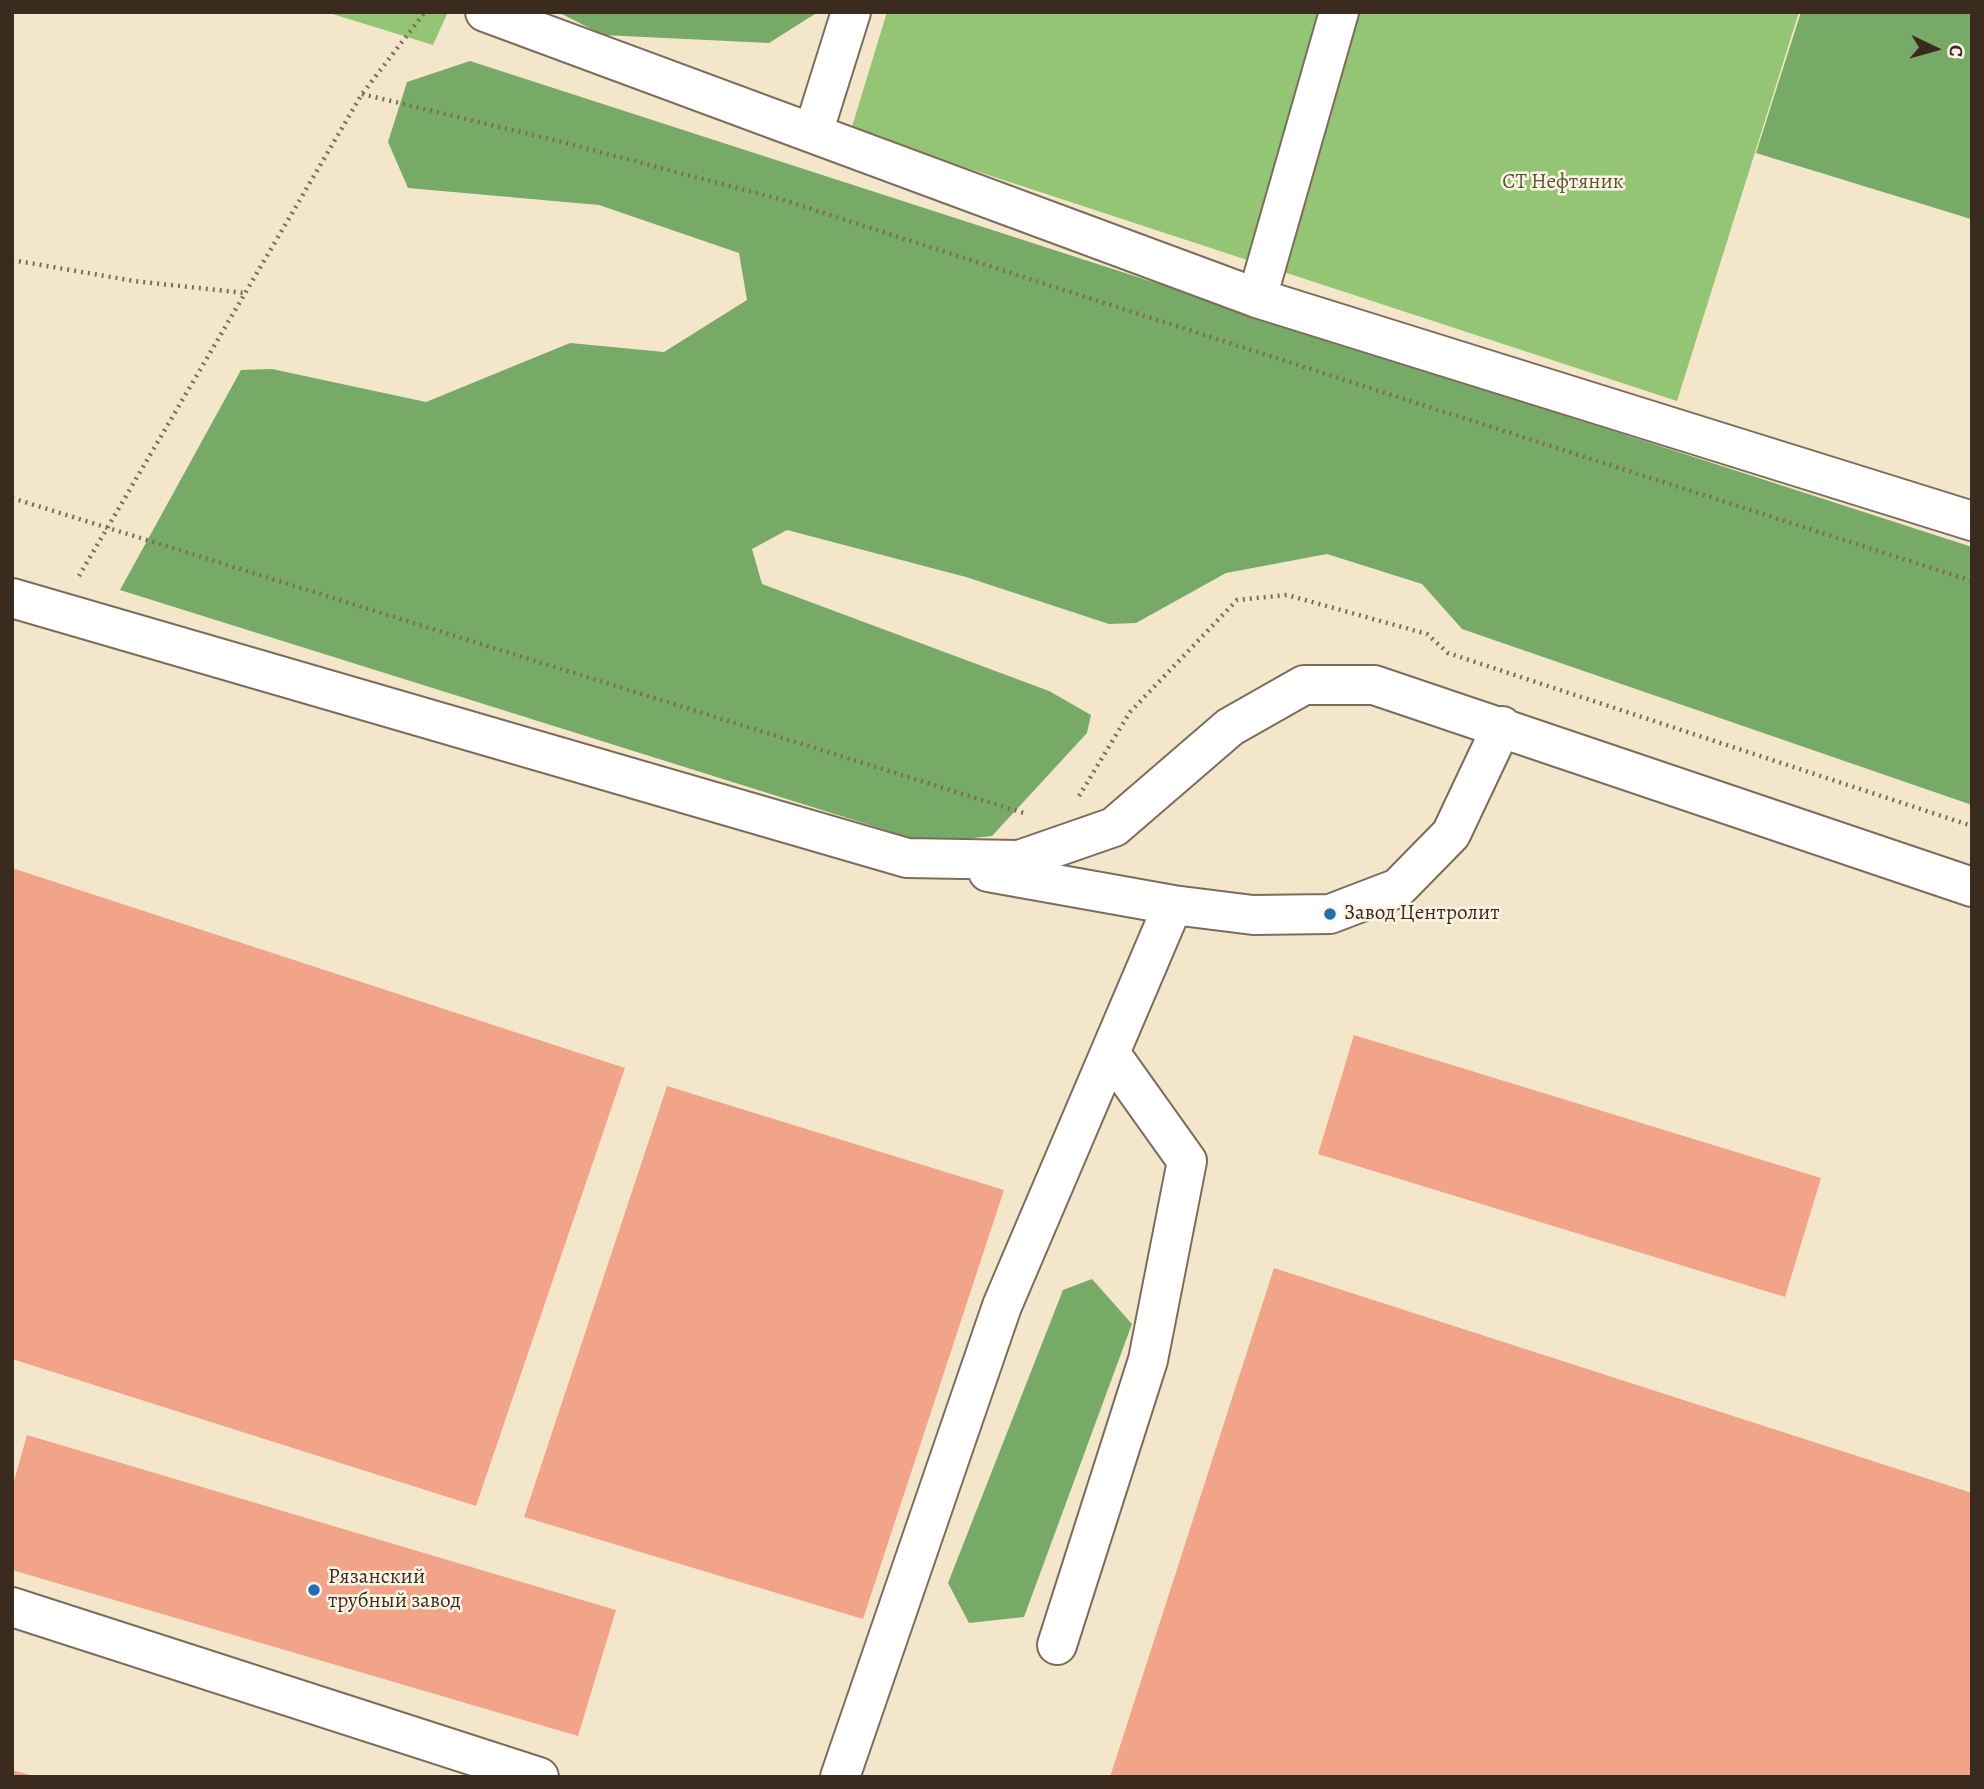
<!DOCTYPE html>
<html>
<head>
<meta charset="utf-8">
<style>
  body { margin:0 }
  #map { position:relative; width:1984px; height:1789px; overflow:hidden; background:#f4e6cb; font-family:Alegreya,serif }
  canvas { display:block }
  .frame { position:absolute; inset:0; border:14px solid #3b2a1e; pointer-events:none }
  .north { position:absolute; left:1900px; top:14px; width:70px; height:70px; -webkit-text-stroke:5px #fcf5e5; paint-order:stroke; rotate:95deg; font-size:19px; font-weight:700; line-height:28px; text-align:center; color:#3b2a1e }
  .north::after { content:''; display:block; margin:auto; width:24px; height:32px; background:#3b2a1e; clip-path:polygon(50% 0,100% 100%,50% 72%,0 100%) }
</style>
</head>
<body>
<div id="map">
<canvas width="1984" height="1789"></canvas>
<div class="frame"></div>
<div class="north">С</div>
</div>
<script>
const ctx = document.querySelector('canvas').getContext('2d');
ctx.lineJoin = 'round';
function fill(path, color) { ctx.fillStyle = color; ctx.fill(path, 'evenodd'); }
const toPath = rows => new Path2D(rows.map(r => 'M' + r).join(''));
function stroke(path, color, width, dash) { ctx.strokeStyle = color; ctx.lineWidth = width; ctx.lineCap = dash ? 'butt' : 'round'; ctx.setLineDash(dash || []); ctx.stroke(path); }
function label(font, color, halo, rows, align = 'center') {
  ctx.font = font + ' Alegreya,serif'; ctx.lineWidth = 5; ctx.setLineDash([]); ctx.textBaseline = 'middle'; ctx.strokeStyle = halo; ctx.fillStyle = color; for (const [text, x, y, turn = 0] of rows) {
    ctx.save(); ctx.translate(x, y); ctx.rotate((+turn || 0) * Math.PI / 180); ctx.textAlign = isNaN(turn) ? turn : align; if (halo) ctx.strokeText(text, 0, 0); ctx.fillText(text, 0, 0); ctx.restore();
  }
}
fill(toPath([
  [326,12,448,12,433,45],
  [887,12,1799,12,1677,401,851,130]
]), '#94c574');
fill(toPath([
  [558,12,818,12,769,43,603,35],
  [1801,12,1972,12,1971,219,1756,153],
  [470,61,1972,547,1972,805,1462,629,1422,584,1327,554,1226,573,1136,623,1109,624,966,577,787,530,752,549,762,584,1049,691,1091,715,1087,733,992,836,927,843,120,590,241,370,272,369,426,402,570,343,664,352,747,300,739,253,599,205,408,188,388,142,407,82],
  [1092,1279,1132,1324,1024,1617,969,1623,948,1583,1063,1290]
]), '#7a6');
fill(toPath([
  [12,868,625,1068,476,1506,12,1359],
  [1354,1035,1821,1178,1785,1297,1318,1154],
  [667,1086,1004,1190,863,1619,524,1517],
  [1274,1268,1972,1493,1972,1777,1110,1777],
  [27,1435,616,1610,578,1736,12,1570,12,1488],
  [12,1770,34,1776,33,1777,12,1777]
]), '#f2a489');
const minor = toPath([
  [485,12,1257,298],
  [1339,12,1257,298,1972,521],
  [813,133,851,12],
  [12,598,907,858,1019,860,1114,827,1230,727,1304,685,1374,685,1972,887],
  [988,872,1173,905,1253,915,1330,914,1398,888,1451,834,1502,726],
  [12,1607,539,1777],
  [1057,1645,1148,1360,1187,1161,1110,1053],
  [840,1777,1002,1306,1173,905]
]);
stroke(minor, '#7c6c5b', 42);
stroke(toPath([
  [362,94,554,140,783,200,1972,581],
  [12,260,134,281,245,293],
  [12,498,1027,814],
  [79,576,362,94,425,12],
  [1079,796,1130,712,1237,600,1287,595,1427,634,1448,653,1972,826]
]), '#7c6c5b', 4.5, [2, 5]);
stroke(minor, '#fff', 38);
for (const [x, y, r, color] of [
  [1330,914,7,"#1f6fb2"],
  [314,1590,7,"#1f6fb2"]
]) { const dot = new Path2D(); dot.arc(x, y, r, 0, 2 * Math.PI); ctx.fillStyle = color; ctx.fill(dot); stroke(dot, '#fcf5e5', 2.5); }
label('21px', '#565838', '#fcf5e5', [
  ["СТ Нефтяник",1563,183]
]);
label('21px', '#3b2a1e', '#fcf5e5', [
  ["Завод Центролит",1344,914],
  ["Рязанский",328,1578],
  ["трубный завод",328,1602]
], 'left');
</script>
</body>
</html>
